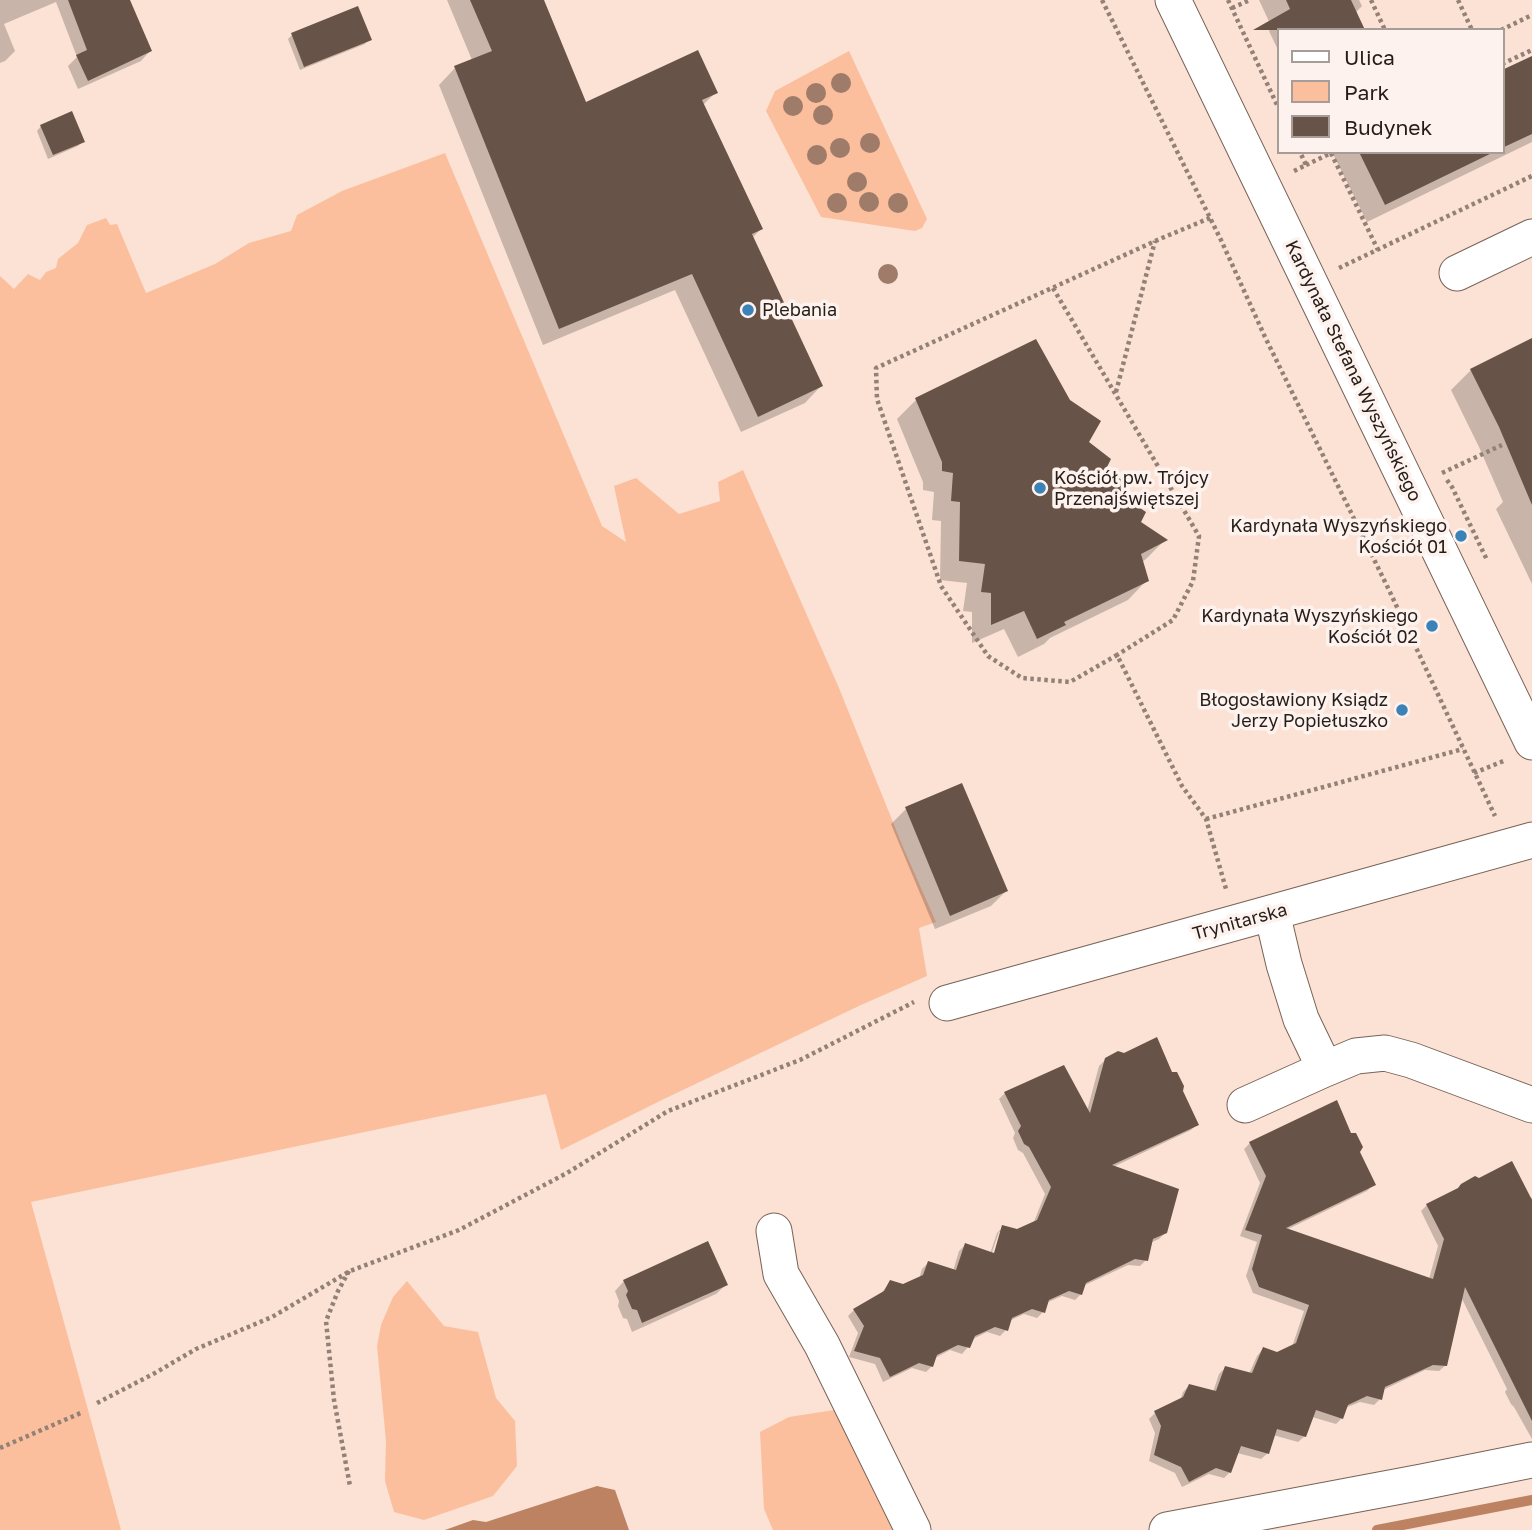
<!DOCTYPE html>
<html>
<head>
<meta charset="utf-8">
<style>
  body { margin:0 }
  #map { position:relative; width:1532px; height:1530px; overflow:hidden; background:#fbe2d4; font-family:"Golos Text",sans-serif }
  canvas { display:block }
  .legend { position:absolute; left:1277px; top:28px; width:228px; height:126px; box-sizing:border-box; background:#fdf2ed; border:2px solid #a79d98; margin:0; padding:9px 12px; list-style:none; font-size:21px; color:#261d18 }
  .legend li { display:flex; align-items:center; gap:14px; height:35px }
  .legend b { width:35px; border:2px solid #a79d98 }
</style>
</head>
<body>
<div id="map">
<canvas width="1532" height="1530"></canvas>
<ul class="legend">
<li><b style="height:9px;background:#fff"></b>Ulica</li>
<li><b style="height:19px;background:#fbbf9e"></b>Park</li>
<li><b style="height:19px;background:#685348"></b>Budynek</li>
</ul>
</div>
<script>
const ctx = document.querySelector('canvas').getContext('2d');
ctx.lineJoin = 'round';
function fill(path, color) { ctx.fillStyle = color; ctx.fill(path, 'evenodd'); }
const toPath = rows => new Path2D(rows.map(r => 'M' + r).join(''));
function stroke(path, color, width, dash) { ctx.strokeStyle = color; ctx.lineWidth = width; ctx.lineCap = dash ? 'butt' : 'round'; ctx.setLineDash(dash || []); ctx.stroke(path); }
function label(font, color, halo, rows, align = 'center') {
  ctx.font = font + ' "Golos Text",sans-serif'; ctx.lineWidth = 7; ctx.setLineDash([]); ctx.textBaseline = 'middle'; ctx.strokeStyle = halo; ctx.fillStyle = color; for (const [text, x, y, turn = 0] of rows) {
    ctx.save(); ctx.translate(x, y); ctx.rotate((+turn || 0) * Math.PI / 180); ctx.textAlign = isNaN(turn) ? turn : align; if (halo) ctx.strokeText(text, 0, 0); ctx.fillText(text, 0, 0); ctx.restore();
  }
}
fill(toPath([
  [849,51,927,219,922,228,915,231,821,217,766,111,775,91],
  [445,153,602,526,626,542,614,486,636,478,679,514,720,501,718,482,743,470,839,688,903,847,936,922,919,928,927,976,861,1005,666,1098,561,1150,546,1094,31,1202,121,1530,0,1530,0,276,14,289,28,274,40,280,46,272,56,268,58,259,78,243,87,225,106,218,110,225,117,224,146,293,215,264,249,243,291,231,297,215,342,191],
  [407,1281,444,1326,478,1332,496,1398,515,1421,517,1466,493,1496,424,1520,394,1512,385,1481,386,1441,377,1346,381,1325,393,1297],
  [834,1410,894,1530,773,1530,764,1509,760,1432,789,1417]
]), '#fbbf9e');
fill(toPath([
  [597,1486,615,1490,629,1530,445,1530,473,1520,486,1522]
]), '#bd8261');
fill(toPath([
  [0,0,104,0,150,51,141,61,78,89,68,66,77,57,56,2,4,24,15,51,5,61,0,63],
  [447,0,543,0,585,104,716,92,702,106,761,229,752,238,821,386,805,403,741,432,675,290,543,345,439,85,455,68,472,60],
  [1259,0,1359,0,1362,6,1355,13,1278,30,1278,50,1269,31,1272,28],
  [292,35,369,39,365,44,300,70,288,39],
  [1532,58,1532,142,1367,222,1332,152,1502,152,1502,76],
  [41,126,83,141,78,146,48,159,37,131],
  [1532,340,1532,584,1496,509,1503,502,1479,447,1451,390,1471,370],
  [916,400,1087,443,1119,497,1139,522,1165,540,1146,559,1142,562,1147,580,1128,600,1050,638,1044,644,1018,657,1004,629,972,643,972,612,963,611,967,583,940,580,941,521,932,520,934,492,923,490,923,482,897,419],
  [961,786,1006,891,991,906,935,929,891,824,906,809],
  [1106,1059,1181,1091,1197,1124,1191,1130,1113,1167,1166,1232,1159,1239,1150,1243,1146,1260,1140,1266,1128,1265,1083,1286,1081,1294,1075,1300,1062,1296,1046,1303,1043,1312,1037,1318,1024,1314,1009,1321,1006,1330,1000,1336,987,1332,971,1340,968,1347,962,1354,950,1350,935,1358,932,1366,926,1372,912,1368,883,1382,875,1364,849,1357,858,1333,848,1316,854,1310,880,1295,890,1282,903,1286,919,1279,922,1269,928,1263,953,1271,959,1251,965,1245,990,1254,997,1233,1003,1227,1017,1231,1033,1224,1045,1194,1023,1153,1018,1150,1013,1138,1015,1133,999,1099,1005,1093,1087,1111,1099,1066],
  [999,1232,1002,1232,993,1262,989,1261],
  [1250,1143,1358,1151,1373,1185,1367,1191,1286,1230,1429,1279,1438,1246,1421,1211,1427,1205,1528,1197,1532,1198,1532,1439,1514,1407,1511,1404,1505,1392,1507,1389,1461,1297,1446,1365,1439,1371,1425,1370,1383,1390,1380,1399,1374,1405,1360,1402,1345,1408,1342,1418,1336,1424,1312,1417,1305,1436,1298,1442,1273,1435,1268,1453,1261,1459,1237,1453,1230,1472,1224,1478,1209,1474,1182,1487,1175,1473,1149,1461,1155,1433,1149,1419,1155,1413,1180,1401,1183,1392,1189,1386,1213,1392,1219,1374,1225,1368,1249,1374,1257,1356,1263,1349,1277,1354,1292,1347,1304,1311,1253,1293,1246,1276,1257,1242,1240,1236,1260,1183,1244,1149],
  [624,1281,726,1285,716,1294,632,1332,627,1319,623,1318,618,1306,619,1301,615,1291]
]), '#0003');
stroke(toPath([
  [1377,1530,1532,1500]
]), '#bd8261', 10);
fill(toPath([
  [68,0,130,0,152,51,88,81,76,55,87,50],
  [470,0,544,0,586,102,698,50,718,93,702,100,763,229,752,234,823,386,758,417,692,274,559,329,454,66,492,51],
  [1286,0,1351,0,1365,30,1253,30,1290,9],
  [358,6,372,40,304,67,291,33],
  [1532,56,1532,134,1502,148,1502,70],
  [72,111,85,142,53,155,40,125],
  [1359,152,1494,152,1385,205],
  [1532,338,1532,505,1499,427,1470,369],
  [1036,339,1070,400,1101,421,1089,442,1111,459,1106,469,1129,485,1122,496,1146,512,1141,522,1168,540,1141,554,1149,581,1064,622,1066,625,1037,639,1024,611,991,625,991,593,981,592,985,564,959,561,960,502,951,501,953,473,942,471,942,462,915,398],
  [962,783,1008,891,950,916,905,807],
  [1157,1037,1172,1072,1177,1072,1184,1086,1183,1091,1199,1125,1112,1165,1179,1189,1167,1233,1153,1239,1148,1261,1135,1259,1086,1283,1082,1295,1069,1291,1049,1300,1045,1313,1032,1309,1012,1318,1008,1331,995,1327,975,1336,970,1348,958,1345,937,1355,933,1367,919,1363,890,1377,880,1358,854,1351,864,1326,853,1309,884,1291,890,1280,903,1284,923,1275,928,1261,956,1270,965,1243,994,1253,1002,1225,1017,1229,1037,1220,1051,1187,1029,1147,1024,1144,1018,1131,1021,1126,1004,1092,1064,1065,1090,1113,1105,1058,1118,1051,1124,1053],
  [1337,1100,1351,1133,1356,1133,1363,1147,1360,1152,1376,1185,1286,1228,1433,1279,1444,1239,1426,1204,1458,1188,1461,1184,1475,1176,1479,1178,1512,1161,1532,1200,1532,1421,1465,1287,1447,1366,1433,1365,1385,1387,1382,1400,1367,1396,1348,1405,1343,1419,1316,1410,1306,1437,1277,1429,1269,1454,1241,1446,1231,1473,1216,1468,1189,1482,1181,1467,1154,1455,1161,1426,1154,1411,1183,1397,1189,1384,1216,1391,1225,1366,1252,1373,1263,1347,1277,1352,1296,1343,1309,1305,1259,1287,1252,1269,1262,1235,1245,1230,1266,1176,1249,1142],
  [708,1241,728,1285,642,1323,637,1310,632,1309,626,1295,628,1291,623,1280]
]), '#685348');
const minor = toPath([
  [1173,0,1532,742],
  [1457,273,1532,237],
  [1272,913,1284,964,1301,1019,1325,1069,1356,1056,1385,1053,1411,1060,1532,1105],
  [947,1003,1532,840],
  [1245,1105,1325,1069],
  [774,1231,781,1274,822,1345,913,1530],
  [1167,1530,1422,1482,1532,1460]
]);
stroke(minor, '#786257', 37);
stroke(toPath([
  [1102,0,1221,240,1265,337,1389,590,1495,816],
  [1228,0,1278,107],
  [1371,0,1385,30],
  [1458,0,1472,30],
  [1232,8,1250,0],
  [1501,30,1532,15],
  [1502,64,1532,50],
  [1331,153,1378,250],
  [1306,165,1333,152],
  [1294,171,1306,165,1300,152],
  [1210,218,1162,238,876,368,877,399,941,586,988,656,1022,678,1070,682,1117,655,1182,786,1206,819,1226,889],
  [1339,268,1532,176],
  [1053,288,1199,536,1193,581,1173,620,1117,655],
  [1116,392,1155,241],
  [1442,473,1502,445],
  [1447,480,1452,487,1487,560],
  [1474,773,1506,760],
  [1206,819,1463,749],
  [349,1271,338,1291,326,1321,334,1400,350,1486],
  [97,1403,155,1373,196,1349,272,1317,350,1271,459,1230,567,1173,668,1111,800,1060,914,1002],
  [0,1448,83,1412]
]), '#938178', 4.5, [3.5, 3.5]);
stroke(minor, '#fff', 35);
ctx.fillStyle = '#9e7c69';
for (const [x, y] of [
  [841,83],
  [816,93],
  [793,106],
  [823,115],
  [870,143],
  [840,148],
  [817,155],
  [857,182],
  [869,202],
  [837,203],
  [898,203],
  [888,274]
]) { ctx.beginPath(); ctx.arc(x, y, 10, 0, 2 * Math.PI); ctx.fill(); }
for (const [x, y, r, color] of [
  [748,310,7,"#3a82b7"],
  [1040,488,7,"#3a82b7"],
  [1461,536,7,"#3a82b7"],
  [1432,626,7,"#3a82b7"],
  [1402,710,7,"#3a82b7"]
]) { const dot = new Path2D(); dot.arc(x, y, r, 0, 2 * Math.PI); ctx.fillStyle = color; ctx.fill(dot); stroke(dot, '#fdf2ed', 2.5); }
label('18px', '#261d18', '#fdf2ed', [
  ["Plebania",762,310,"left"],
  ["Kościół pw. Trójcy",1054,478,"left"],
  ["Przenajświętszej",1054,499,"left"],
  ["Kardynała Wyszyńskiego",1447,526],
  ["Kościół 01",1447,547],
  ["Kardynała Wyszyńskiego",1418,616],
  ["Kościół 02",1418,637],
  ["Błogosławiony Ksiądz",1388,700],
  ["Jerzy Popiełuszko",1388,721]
], 'right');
label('18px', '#261d18', '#fdf2ed', [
  ["Kardynała Stefana Wyszyńskiego",1353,371,64],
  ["Trynitarska",1240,922,-15]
]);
</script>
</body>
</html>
